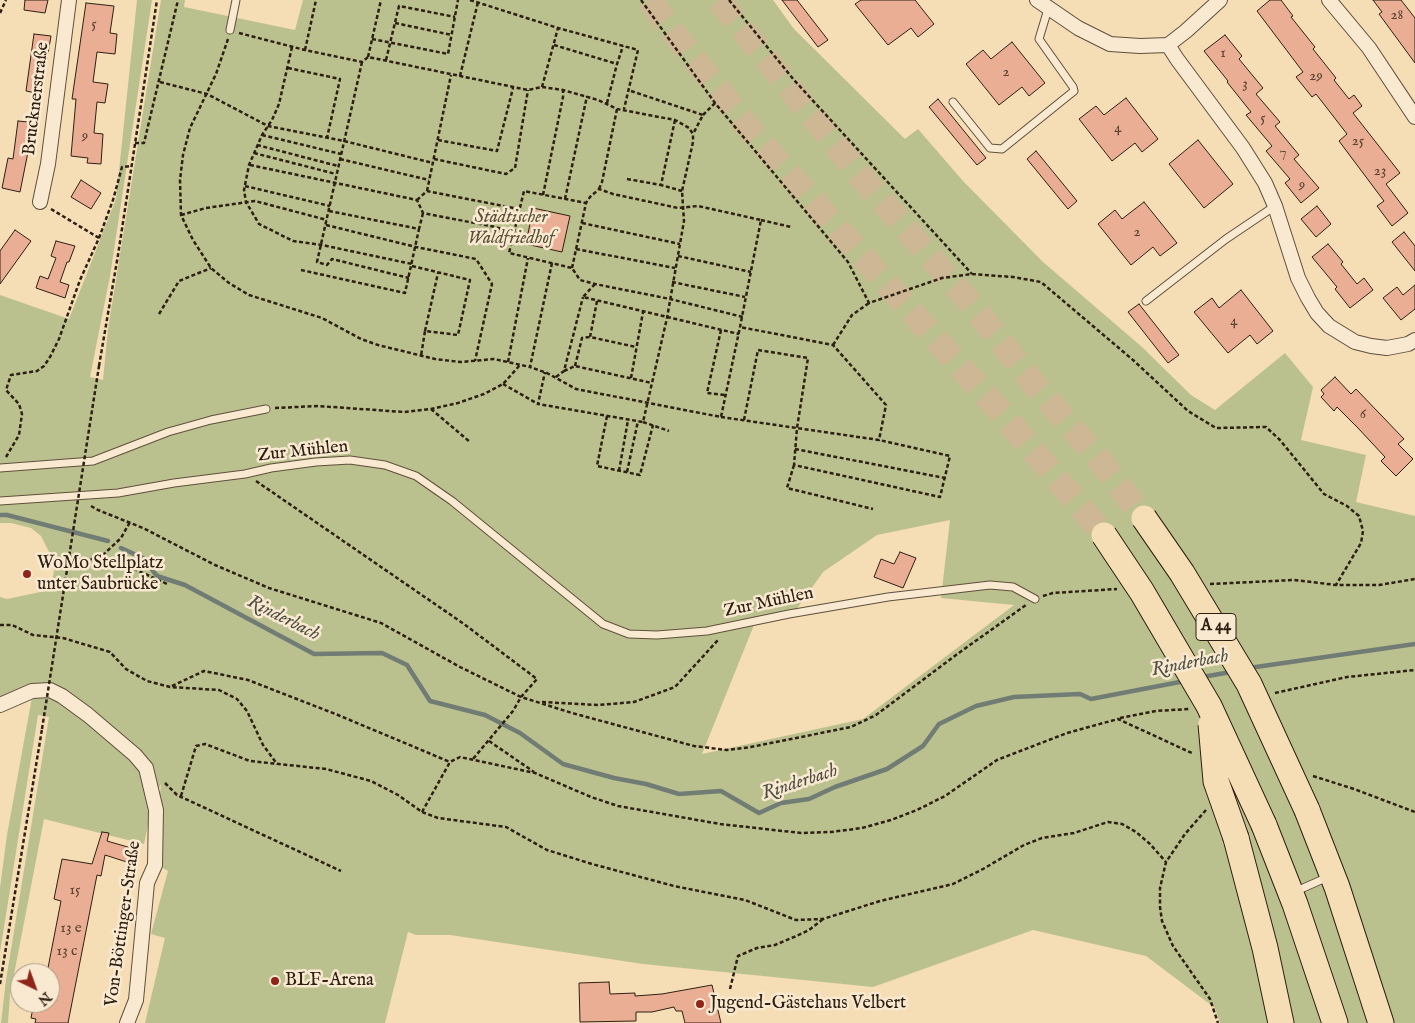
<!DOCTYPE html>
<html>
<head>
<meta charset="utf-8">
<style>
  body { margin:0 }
  #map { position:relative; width:1415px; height:1023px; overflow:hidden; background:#f5ddb6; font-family:"IM FELL English",serif }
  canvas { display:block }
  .north { position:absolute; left:10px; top:963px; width:50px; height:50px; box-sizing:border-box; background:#f8e9d0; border:1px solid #a79984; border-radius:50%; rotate:138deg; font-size:14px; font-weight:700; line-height:20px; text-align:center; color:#2d2013 }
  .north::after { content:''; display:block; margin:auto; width:18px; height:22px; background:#8f2418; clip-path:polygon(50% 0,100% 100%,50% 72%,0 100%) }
</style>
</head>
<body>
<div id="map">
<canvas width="1415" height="1023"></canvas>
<div class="north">N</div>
</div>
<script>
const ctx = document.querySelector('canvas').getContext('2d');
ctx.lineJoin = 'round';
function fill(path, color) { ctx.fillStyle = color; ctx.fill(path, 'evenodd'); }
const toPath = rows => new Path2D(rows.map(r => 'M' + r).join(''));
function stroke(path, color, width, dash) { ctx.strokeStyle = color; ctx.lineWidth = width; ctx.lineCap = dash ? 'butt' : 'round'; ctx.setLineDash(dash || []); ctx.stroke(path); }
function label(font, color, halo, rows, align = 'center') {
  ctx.font = font + ' "IM FELL English",serif'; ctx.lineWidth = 5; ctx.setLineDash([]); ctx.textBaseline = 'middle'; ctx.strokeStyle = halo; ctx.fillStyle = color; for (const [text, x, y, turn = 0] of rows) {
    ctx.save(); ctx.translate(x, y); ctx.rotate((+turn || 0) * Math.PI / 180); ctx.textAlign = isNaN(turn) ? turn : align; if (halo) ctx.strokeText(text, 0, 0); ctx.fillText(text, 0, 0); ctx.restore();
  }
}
fill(toPath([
  [137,0,152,0,110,276,90,377,103,380,108,329,161,0,185,0,184,7,295,30,303,0,773,0,794,29,905,139,918,129,963,181,1043,262,1142,347,1191,395,1215,410,1285,353,1313,387,1301,440,1366,455,1356,502,1415,516,1415,1023,1220,1023,1215,1008,1146,956,1033,930,873,987,643,964,450,935,416,935,408,932,385,1023,145,1023,165,938,151,934,168,871,153,862,161,784,153,801,144,844,44,819,10,995,8,1023,1,1023,6,980,49,717,38,715,0,952,0,888,7,835,32,697,0,696,0,597,7,599,50,590,57,557,50,554,41,536,31,528,11,523,0,523,0,295,69,319,116,199],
  [950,520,941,598,1014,605,863,719,702,754,756,620,796,610,823,572,877,535]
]), '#bbc18e');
stroke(toPath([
  [0,515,7,515,108,541],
  [121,548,143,558,157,576,185,585,314,654,382,653,407,665,430,701,485,715,520,733,563,764,614,778,646,784,679,794,721,791,759,813,781,803,809,799,835,787,887,769,923,746,939,724,976,706,1014,697,1080,694,1091,699,1185,681],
  [1249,668,1415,644],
  [1202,677,1231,672]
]), '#717c75', 4.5);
const building = toPath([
  [25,0,48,0,45,13,24,10,25,0],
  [782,0,797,0,828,40,818,47,782,0],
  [861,0,915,0,934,24,918,37,911,28,888,45,855,4,861,0],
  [1270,0,1281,0,1293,16,1291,17,1315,47,1313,49,1336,78,1334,80,1349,99,1354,95,1362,106,1353,113,1400,173,1386,184,1408,213,1392,226,1377,206,1384,201,1339,141,1347,134,1316,94,1312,97,1296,77,1303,72,1257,11,1270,0],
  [1373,0,1401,0,1415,18,1415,63,1379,14,1382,12,1373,0],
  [86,3,114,6,110,33,117,34,115,54,97,52,93,82,108,84,105,103,97,102,94,133,103,134,101,164,87,163,88,158,71,156,76,99,72,99,86,3],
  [34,34,51,36,41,94,26,91,34,34],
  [1225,35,1242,56,1239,59,1263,88,1256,94,1280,122,1275,126,1299,155,1294,159,1319,188,1301,203,1285,183,1290,179,1266,151,1272,146,1246,115,1251,112,1227,82,1228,81,1204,51,1225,35],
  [1012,42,1045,83,1029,96,1022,87,999,105,966,64,983,50,991,59,1012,42],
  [1126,98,1158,139,1142,152,1135,143,1112,161,1079,119,1096,106,1104,115,1126,98],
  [938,99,986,158,977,165,929,107,938,99],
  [18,121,38,123,35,145,32,144,32,148,29,147,20,192,2,188,8,158,13,159,18,121],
  [1198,140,1233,184,1204,208,1169,164,1198,140],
  [1036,151,1077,201,1068,209,1027,159,1036,151],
  [81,180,101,193,91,209,71,197,81,180],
  [1144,202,1177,243,1160,256,1153,247,1131,265,1098,224,1115,210,1122,219,1144,202],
  [1317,206,1331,224,1316,237,1301,219,1317,206],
  [533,208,570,216,562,252,526,244,533,208],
  [15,230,31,241,0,284,0,251,15,230],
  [1404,232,1415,246,1415,271,1392,242,1404,232],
  [56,241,75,246,69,262,67,262,60,282,69,285,65,298,36,288,40,276,48,279,56,258,51,256,56,241],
  [1328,244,1343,262,1341,264,1357,284,1364,278,1373,290,1350,308,1335,289,1337,287,1312,257,1328,244],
  [1415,285,1415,309,1401,320,1383,298,1397,287,1403,295,1415,285],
  [1241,290,1273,331,1257,344,1250,335,1228,353,1194,312,1212,298,1219,308,1241,290],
  [1139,304,1179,355,1168,363,1128,312,1139,304],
  [1335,377,1351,394,1356,389,1404,439,1398,444,1413,459,1396,476,1381,461,1385,457,1357,427,1337,407,1334,411,1321,397,1324,394,1321,390,1335,377],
  [900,552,916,558,903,588,874,577,881,559,894,564,900,552],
  [102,832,109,833,107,841,138,850,133,864,105,855,101,876,97,875,68,1023,35,1023,36,1019,31,1018,34,1003,50,1003,50,973,47,973,61,901,54,899,62,859,92,864,102,832],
  [609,982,610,994,635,993,635,996,662,994,712,985,721,1023,685,1023,682,1011,676,1011,674,1007,652,1012,636,1012,636,1021,580,1022,579,983,609,982]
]);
fill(building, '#eaae94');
stroke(building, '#2d2013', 1);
stroke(toPath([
  [650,0,662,18,752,132,1004,416,1104,535],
  [719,0,857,172,971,304,1034,384,1097,457,1144,518]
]), '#cdb795', 25, [25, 12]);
const service = toPath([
  [230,30,236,0],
  [953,102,990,148,1002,149,1074,91,1073,87,1039,39,1048,9],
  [1146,301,1226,239,1275,206],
  [0,468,93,461,168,432,211,420,266,409],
  [0,501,118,493,174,483,245,474,271,468,316,462,350,460,385,465,416,476,452,501,603,624,629,634,657,635,707,631,789,614,888,597,990,585,1013,587,1035,599],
  [1294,892,1328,877]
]);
const minor = toPath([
  [1037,0,1078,28,1110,44,1140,46,1168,45,1186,31,1220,0],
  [1329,0,1369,48,1415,117],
  [1168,45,1177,59,1243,148,1265,183,1275,206,1298,278,1308,298,1317,313,1329,326,1355,342,1371,346,1387,348,1408,344,1415,340],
  [40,202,48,164,69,0],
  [0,705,32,691,50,690,62,696,88,715,135,755,146,768,156,810,155,865,147,883,136,1000,127,1023]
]);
const motorway = toPath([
  [1307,810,1337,887,1381,1023],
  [1264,825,1295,904,1335,1023],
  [1236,838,1265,948,1281,1023]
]);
stroke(service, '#5f4f3c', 9);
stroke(minor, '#5f4f3c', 16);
stroke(motorway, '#2d2013', 27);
stroke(toPath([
  [470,0,558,28,638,50,624,109],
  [641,0,715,103,848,262,869,303,942,278,972,274,1013,277,1041,282,1133,360,1188,411,1216,428,1266,427,1280,440,1324,494,1347,506,1359,516,1363,531,1361,543,1336,585],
  [729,0,794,80,972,274],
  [0,13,6,0],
  [395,23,452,35],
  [239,33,305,50,362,62,368,57,528,90,542,87,563,90,598,100,617,109,675,120,689,128,693,134,693,142,682,191,684,221,667,318,643,422,538,404,545,372],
  [228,39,216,74,190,128,183,155,180,180,181,215,193,240,211,268,229,283,249,295,322,318,361,339,378,345,435,359,461,362,494,359,530,367],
  [372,39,448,54,458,0],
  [554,45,617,64],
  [292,47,279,104,272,120,262,135,249,165,244,190,246,202,259,224,293,241,322,245,412,264],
  [305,50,316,0],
  [368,57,381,0],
  [386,60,399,6,455,17],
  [362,62,317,262,327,265,332,259,409,278],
  [288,68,340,79,327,138],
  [460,76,478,2],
  [160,82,207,94,268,126,344,141,433,163],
  [542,87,558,28],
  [631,91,703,115,693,134],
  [607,103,617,64,623,46],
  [703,115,715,103],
  [675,120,661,185,682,191],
  [262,135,341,154],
  [438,140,497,151,513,88],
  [135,143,144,143,178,0],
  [257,145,338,166],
  [254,153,336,174],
  [340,159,429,180],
  [434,159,506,174,515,168,528,90],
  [250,165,417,200,423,213,495,227,514,233],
  [627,179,661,185],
  [245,186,330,206],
  [599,189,602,182,617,109],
  [427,191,451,75],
  [543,195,563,97,563,91],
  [565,199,587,96],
  [417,200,427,191,519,209],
  [51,209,99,238],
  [329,211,419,229,423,213],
  [181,215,206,208,255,201,327,220],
  [761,220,791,227],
  [582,223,680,244],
  [326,225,416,247,476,259,492,284,475,361],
  [576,249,675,268],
  [678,256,751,272],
  [552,263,530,367,547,373,576,389,721,417,740,327,761,220,698,206,678,208,613,194,599,189,590,197,586,203],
  [412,266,470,280,458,335,425,331,421,356],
  [572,268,586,203,524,191,509,253,572,268,580,280,595,284,670,299,743,317],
  [301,270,405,293,419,229],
  [672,282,745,297],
  [595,284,583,297,739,334],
  [597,301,590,337,636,347],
  [159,314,179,281,211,268],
  [721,330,707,393,725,395],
  [425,331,438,273],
  [833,345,852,315,869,303],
  [508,362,528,258],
  [99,366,118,255,157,0],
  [575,366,582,338,590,337],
  [564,371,575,366,652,383],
  [556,377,564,371,583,297],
  [631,378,643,312],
  [503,384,538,404],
  [275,408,318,406,404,412,431,409,458,403,484,394,503,384,520,365],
  [431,409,470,442],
  [607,416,597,466,640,475,653,425],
  [721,417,879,440,886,405,833,345,740,327],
  [744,420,758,350,808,358,797,428,794,465,940,497,950,456,879,440],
  [643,422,669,431],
  [795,449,945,478],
  [6,457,19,435,22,414,19,404,6,390,11,375,37,371,44,366,50,357,59,339,80,280,99,238,113,200,122,167,131,166],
  [794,465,787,488,873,509],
  [619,471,628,420],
  [627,472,638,421],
  [256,481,464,624,537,679,521,697,513,711,473,759],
  [91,506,98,510,143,528,215,565,269,588,381,623,460,667,521,697,572,713,694,746,727,750,751,747,851,727,876,715,956,655,1026,605],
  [45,558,96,559,104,554,121,538,130,522],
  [96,559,128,566,167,584],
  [1210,584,1294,580,1336,585,1379,585,1415,579],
  [1043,596,1053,593,1117,589],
  [0,625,12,625,33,635,63,638,110,652,126,669,147,681,170,687,219,690,237,699,247,711,263,745,277,764],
  [172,686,204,671,248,680,338,715,450,762],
  [1275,693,1347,677,1415,670],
  [542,702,598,705,634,702,675,687,718,640],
  [1120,718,1156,711,1189,709],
  [489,741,534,772],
  [1313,776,1354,789,1415,812],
  [165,783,177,795,341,871],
  [181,796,196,746,205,744,250,761,326,769,371,781,398,795,422,812,438,818,506,827,547,850,592,864,674,886,745,900,796,920,823,919,880,901,953,884,983,869,1024,845,1042,838,1074,833,1108,822,1122,824,1136,832,1150,844,1166,862],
  [1206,810,1185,834,1166,862,1160,888,1160,907,1162,921,1173,946,1210,999,1218,1023],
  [422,812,450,762,460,757,535,773,591,797,618,806,720,824,801,833,831,832,862,828,891,820,917,810,945,796,997,760,1067,733,1118,719,1194,754],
  [0,984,42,729],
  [730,989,738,956,757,948,775,945,794,937,809,930,823,919]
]), '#2d2013', 2.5, [4, 2.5]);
stroke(service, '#f8e9d0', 7);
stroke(minor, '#f8e9d0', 14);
stroke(motorway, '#f5ddb6', 25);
const motorwayBridge = toPath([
  [1144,518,1182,573,1249,684,1307,810],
  [1104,535,1142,592,1209,706,1264,825],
  [1211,724,1216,781,1236,838]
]);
stroke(motorwayBridge, '#2d2013', 27, []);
stroke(toPath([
  [42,729,99,366]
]), '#2d2013', 2.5, [4, 2.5]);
stroke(motorwayBridge, '#f5ddb6', 25);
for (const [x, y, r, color] of [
  [27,574,5,"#8f2418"],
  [275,981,5,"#8f2418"],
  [700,1004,5,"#8f2418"]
]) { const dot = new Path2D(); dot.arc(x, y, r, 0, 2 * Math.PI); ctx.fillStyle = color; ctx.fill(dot); stroke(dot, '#f8e9d0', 2); }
label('15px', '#5c4433', null, [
  ["28",1397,16],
  ["5",94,25],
  ["1",1223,54],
  ["2",1006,73],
  ["29",1316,77],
  ["3",1245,85],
  ["5",1263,119],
  ["4",1118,129],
  ["9",85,137],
  ["25",1358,142],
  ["7",1283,153],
  ["23",1380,172],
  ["9",1302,186],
  ["2",1137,233],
  ["4",1234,322],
  ["6",1363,415],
  ["15",75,891],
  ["13 e",71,929],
  ["13 c",67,952]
]);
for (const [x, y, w] of [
  [1216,627,40]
]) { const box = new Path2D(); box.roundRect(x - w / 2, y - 13.5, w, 27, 4); ctx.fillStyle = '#f8e9d0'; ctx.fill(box); stroke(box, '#2d2013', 1); }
label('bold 16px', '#2d2013', null, [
  ["A 44",1216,627]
]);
label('18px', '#2d2013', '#f8e9d0', [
  ["Brucknerstraße",37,99,-83],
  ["Zur Mühlen",303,452,-6],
  ["Zur Mühlen",769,603,-12],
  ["Von-Böttinger-Straße",124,924,-82]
]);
label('italic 18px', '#585038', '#f8e9d0', [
  ["Städtischer",511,218],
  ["Waldfriedhof",511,239]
]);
label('18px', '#2d2013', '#f8e9d0', [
  ["WoMo Stellplatz",37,564],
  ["unter Saubrücke",37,585],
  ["BLF-Arena",285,981],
  ["Jugend-Gästehaus Velbert",710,1004]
], 'left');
label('italic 19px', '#4f4e44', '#f8e9d0', [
  ["Rinderbach",283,619,27],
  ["Rinderbach",1190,664,-11],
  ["Rinderbach",800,783,-18]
]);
</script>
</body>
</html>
